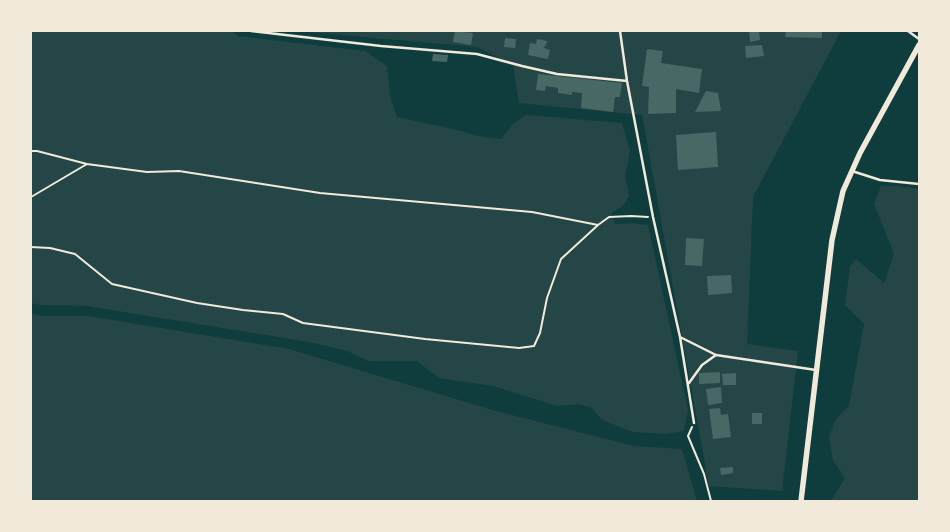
<!DOCTYPE html>
<html>
<head>
<meta charset="utf-8">
<style>
  body { margin:0 }
  #map { position:relative; width:950px; height:532px; overflow:hidden; background:#0f3d3e; font-family:Barlow,sans-serif }
  canvas { display:block }
  .frame { position:absolute; inset:0; border:32px solid #f1e9da; pointer-events:none }
</style>
</head>
<body>
<div id="map">
<canvas width="950" height="532"></canvas>
<div class="frame"></div>
</div>
<script>
const ctx = document.querySelector('canvas').getContext('2d');
ctx.lineJoin = 'round';
function fill(path, color) { ctx.fillStyle = color; ctx.fill(path, 'evenodd'); }
const toPath = rows => new Path2D(rows.map(r => 'M' + r).join(''));
function stroke(path, color, width, dash) { ctx.strokeStyle = color; ctx.lineWidth = width; ctx.lineCap = dash ? 'butt' : 'round'; ctx.setLineDash(dash || []); ctx.stroke(path); }
fill(toPath([
  [31,31,231,31,238,36,365,51,387,66,390,96,397,117,457,130,478,136,501,139,513,124,526,115,622,123,630,151,625,176,629,196,623,206,611,213,615,224,632,223,648,225,688,410,684,431,666,434,633,432,602,420,592,408,579,404,557,406,493,386,439,378,417,361,369,361,347,351,309,342,87,306,40,305,31,303],
  [296,31,841,31,753,197,747,344,798,351,782,491,709,486,642,115,519,103,513,65,477,47],
  [881,186,898,186,919,189,919,501,831,501,845,478,833,460,829,436,836,419,849,406,864,324,845,305,850,267,856,259,884,283,894,254,874,204],
  [31,313,42,316,88,316,289,349,496,411,634,446,682,449,697,501,31,501]
]), '#244646');
fill(toPath([
  [455,31,473,33,471,45,453,42],
  [749,31,759,31,760,40,750,42],
  [786,31,822,31,822,38,785,37],
  [505,38,516,39,515,48,504,47],
  [537,39,547,41,546,46,545,45,544,48,550,50,548,59,528,55,530,43,536,44],
  [762,45,764,56,746,58,745,46],
  [647,49,663,51,661,63,702,69,699,93,676,89,676,113,648,114,649,87,642,86],
  [433,54,448,55,447,62,432,61],
  [538,74,622,83,620,97,615,97,613,112,581,108,582,93,572,92,572,95,558,93,558,88,546,86,545,91,536,90],
  [706,91,718,93,721,111,695,112],
  [716,132,718,167,678,170,676,135],
  [686,238,704,239,702,266,685,265],
  [731,275,732,293,708,295,707,276],
  [720,372,720,383,699,384,699,373],
  [736,373,736,385,723,385,722,374],
  [721,387,722,403,708,405,706,389],
  [720,408,721,415,728,414,731,437,713,439,709,409],
  [752,413,762,413,762,424,752,424],
  [733,467,733,473,721,475,720,468]
]), '#486865');
stroke(toPath([
  [31,151,37,151,87,164,147,172,179,171,320,193,532,212,598,225,609,217,631,216,648,217],
  [31,197,87,164],
  [31,247,50,248,75,254,112,284,197,303,243,310,283,314,303,323,425,339,519,348,534,346,540,333,547,298,561,259,598,225],
  [692,427,688,436,704,474,711,501]
]), '#f1e9da', 2);
stroke(toPath([
  [251,31,381,46,477,54,522,66,557,74,627,81],
  [620,31,627,81,653,217,680,337,694,423],
  [908,31,919,39],
  [852,171,880,180,919,184],
  [680,337,716,355,702,365,689,383],
  [716,355,816,370]
]), '#f1e9da', 2.5);
stroke(toPath([
  [801,501,832,240,843,191,860,153,919,45]
]), '#f1e9da', 5.5);
</script>
</body>
</html>
